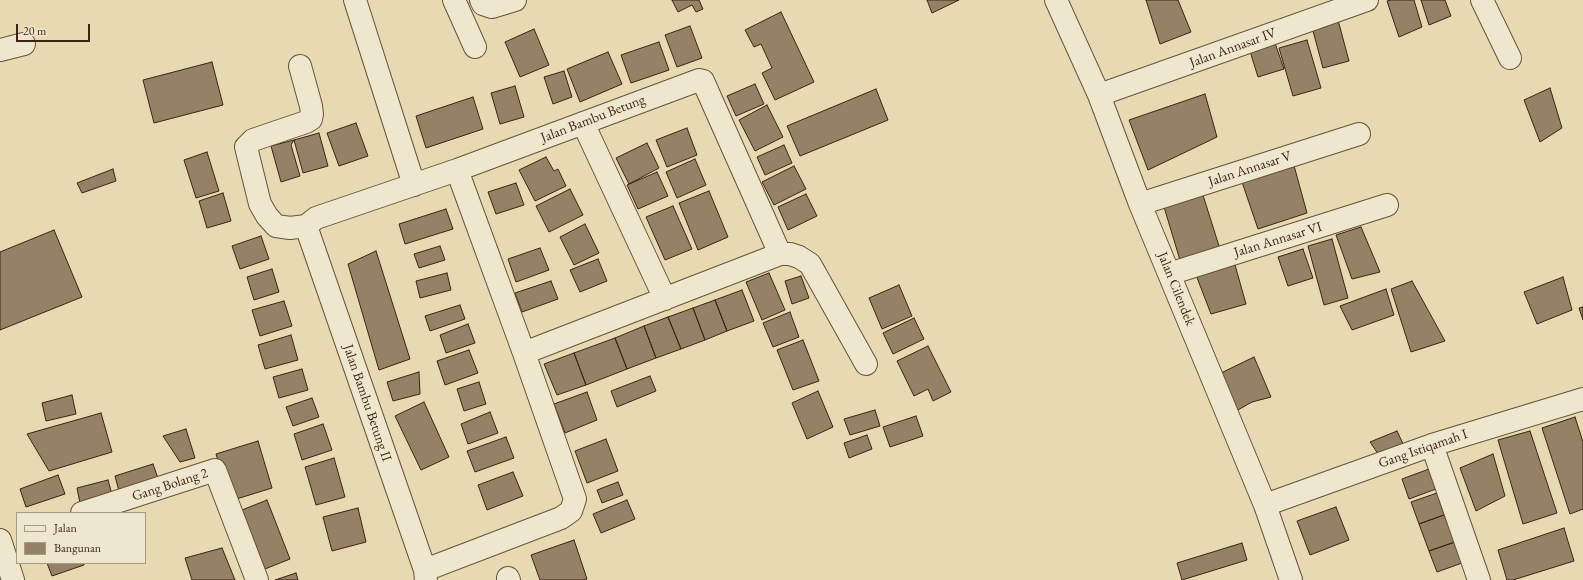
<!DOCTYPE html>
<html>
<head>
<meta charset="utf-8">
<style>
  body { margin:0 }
  #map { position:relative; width:1583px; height:580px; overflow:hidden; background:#e7dab2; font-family:"EB Garamond",serif }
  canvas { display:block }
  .legend { position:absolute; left:16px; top:512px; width:130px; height:52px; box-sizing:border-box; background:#efe7cd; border:1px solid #a79983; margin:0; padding:5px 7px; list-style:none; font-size:12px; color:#3c2313 }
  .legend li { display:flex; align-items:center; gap:8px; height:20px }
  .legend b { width:20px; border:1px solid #a79983 }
  .scale { position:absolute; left:16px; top:24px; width:74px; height:18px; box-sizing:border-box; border:2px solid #3c2313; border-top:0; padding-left:5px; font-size:12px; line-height:14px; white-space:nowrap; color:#3c2313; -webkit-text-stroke:3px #efe7cd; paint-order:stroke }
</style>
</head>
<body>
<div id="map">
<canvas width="1583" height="580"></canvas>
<ul class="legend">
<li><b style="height:5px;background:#efe7cd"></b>Jalan</li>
<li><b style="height:11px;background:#958266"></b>Bangunan</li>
</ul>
<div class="scale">20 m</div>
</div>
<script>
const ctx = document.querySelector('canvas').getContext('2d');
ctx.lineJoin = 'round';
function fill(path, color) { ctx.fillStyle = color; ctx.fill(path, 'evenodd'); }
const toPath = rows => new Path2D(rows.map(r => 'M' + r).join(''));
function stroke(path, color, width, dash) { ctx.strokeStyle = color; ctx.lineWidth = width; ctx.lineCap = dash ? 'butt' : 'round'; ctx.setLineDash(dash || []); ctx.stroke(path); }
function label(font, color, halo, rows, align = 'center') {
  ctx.font = font + ' "EB Garamond",serif'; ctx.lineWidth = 4; ctx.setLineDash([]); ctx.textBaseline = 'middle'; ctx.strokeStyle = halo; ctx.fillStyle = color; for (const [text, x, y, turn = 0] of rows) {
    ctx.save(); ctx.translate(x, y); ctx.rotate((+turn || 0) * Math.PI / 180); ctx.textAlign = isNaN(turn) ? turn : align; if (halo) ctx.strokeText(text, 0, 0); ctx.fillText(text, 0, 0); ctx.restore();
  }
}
const building = toPath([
  [672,0,699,0,703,9,696,12,692,5,678,12,672,0],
  [927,0,959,0,932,13,927,0],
  [1146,0,1178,0,1191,32,1160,44,1146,0],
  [1390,0,1414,0,1422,27,1399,37,1387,1,1390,0],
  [1421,0,1445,0,1451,16,1429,25,1421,0],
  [781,12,814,82,775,100,762,73,772,68,761,44,754,47,745,30,781,12],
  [1338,20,1349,61,1323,68,1312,27,1338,20],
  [690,26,702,58,677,67,665,35,690,26],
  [534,29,549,65,520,77,505,42,534,29],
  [1274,40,1284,69,1258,77,1249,48,1274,40],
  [1307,40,1321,88,1293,96,1279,48,1307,40],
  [659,42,669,70,631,83,621,55,659,42],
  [608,52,622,84,580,102,567,69,608,52],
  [212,62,223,105,154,123,143,80,212,62],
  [564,71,572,97,553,104,544,77,564,71],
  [755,84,764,104,736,116,727,96,755,84],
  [515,86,524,117,500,124,491,93,515,86],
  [1550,88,1562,128,1540,142,1524,100,1550,88],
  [876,89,888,120,800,156,787,126,876,89],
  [1205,94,1217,137,1148,170,1129,120,1205,94],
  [473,97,483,129,426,148,416,116,473,97],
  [767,105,783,137,755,151,739,120,767,105],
  [356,123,368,156,339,166,327,133,356,123],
  [687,128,697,155,667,167,656,140,687,128],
  [319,133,328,166,303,173,294,140,319,133],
  [294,140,291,145,300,176,281,182,271,146,294,140],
  [647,143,659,168,629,184,616,158,647,143],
  [784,145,792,163,765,175,757,157,784,145],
  [207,152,219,191,196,198,184,160,207,152],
  [546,157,554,171,558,169,566,186,535,201,519,170,546,157],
  [695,159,706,185,677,198,666,172,695,159],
  [1293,162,1307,213,1258,229,1241,179,1293,162],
  [794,166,806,189,774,205,762,182,794,166],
  [113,169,116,181,82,193,77,183,113,169],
  [657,172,668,196,638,209,627,185,657,172],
  [516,183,524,205,496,214,488,192,516,183],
  [570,189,583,215,549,232,536,206,570,189],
  [709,191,728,237,698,250,679,203,709,191],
  [1202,192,1219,246,1180,260,1164,207,1202,192],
  [223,193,231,221,207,228,199,201,223,193],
  [806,194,817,216,788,230,778,207,806,194],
  [673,206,692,249,665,260,646,217,673,206],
  [446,209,453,229,405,244,399,224,446,209],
  [585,224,599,253,574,265,560,237,585,224],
  [1361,227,1380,272,1352,279,1336,235,1361,227],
  [54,230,82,297,0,330,0,252,54,230],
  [261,236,269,259,240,269,232,246,261,236],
  [1332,239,1348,298,1324,305,1308,246,1332,239],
  [440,246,445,260,419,268,414,254,440,246],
  [540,248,549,270,516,282,508,259,540,248],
  [1303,249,1313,278,1288,286,1278,257,1303,249],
  [376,251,410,359,379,370,348,264,376,251],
  [598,259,607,281,580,292,570,270,598,259],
  [1235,265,1246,304,1211,314,1196,275,1235,265],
  [272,269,279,292,254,300,247,277,272,269],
  [447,273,451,290,420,298,416,281,447,273],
  [769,273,785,310,762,320,746,282,769,273],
  [801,276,809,298,792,304,785,281,801,276],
  [1563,277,1572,310,1537,324,1524,292,1563,277],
  [551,281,558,299,522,312,515,293,551,281],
  [1412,281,1445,341,1411,352,1391,289,1412,281],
  [899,285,912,316,882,329,869,298,899,285],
  [1386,289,1394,315,1352,330,1340,306,1386,289],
  [742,290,754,321,727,331,715,300,742,290],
  [715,300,727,331,705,340,693,308,715,300],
  [284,301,292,326,260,336,252,310,284,301],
  [460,305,465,319,430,331,425,316,460,305],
  [1583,307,1583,320,1579,308,1583,307],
  [693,308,705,340,681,349,668,317,693,308],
  [790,312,799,337,773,347,763,323,790,312],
  [668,317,681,349,656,358,644,326,668,317],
  [914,318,924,339,893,354,883,333,914,318],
  [468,324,475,343,446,353,440,335,468,324],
  [644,326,656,358,627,369,615,338,644,326],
  [291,335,298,360,265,369,258,345,291,335],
  [615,338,627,369,586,385,574,353,615,338],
  [803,340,819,381,793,390,777,350,803,340],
  [928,346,951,392,933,401,928,389,914,396,897,361,928,346],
  [469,350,478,373,445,385,437,361,469,350],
  [574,353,586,385,557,395,544,364,574,353],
  [1254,357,1271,397,1252,402,1236,411,1221,373,1254,357],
  [302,369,308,390,279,398,273,377,302,369],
  [419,372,420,394,393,401,387,382,419,372],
  [650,376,656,391,617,407,611,391,650,376],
  [479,382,486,404,464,411,457,389,479,382],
  [818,391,833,427,807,439,792,403,818,391],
  [587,392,597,420,565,433,554,404,587,392],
  [72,395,76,414,46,421,42,403,72,395],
  [312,398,319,417,293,426,286,407,312,398],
  [424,402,449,457,421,470,395,416,424,402],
  [875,410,880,426,850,435,844,419,875,410],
  [490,412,498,433,468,444,461,424,490,412],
  [101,413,112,452,49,471,27,434,101,413],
  [916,416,923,436,890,447,883,427,916,416],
  [1575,417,1583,442,1583,509,1570,514,1542,428,1575,417],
  [323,424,332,450,302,460,294,434,323,424],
  [186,429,195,458,180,462,163,436,186,429],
  [1397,431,1405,448,1381,458,1370,442,1397,431],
  [1530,431,1557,513,1523,524,1498,440,1530,431],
  [867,435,872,449,849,458,844,443,867,435],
  [506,437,514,458,475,472,467,451,506,437],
  [606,439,618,471,587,483,575,451,606,439],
  [258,441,272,488,230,501,216,454,258,441],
  [1493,454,1505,496,1476,511,1460,468,1493,454],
  [334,458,345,497,316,505,305,467,334,458],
  [153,464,159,481,120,495,115,476,153,464],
  [1429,469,1436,489,1409,499,1402,479,1429,469],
  [513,472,523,496,487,510,478,485,513,472],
  [58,475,65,494,26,507,20,489,58,475],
  [108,480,113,498,81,508,77,488,108,480],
  [618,482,623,495,602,503,597,490,618,482],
  [1437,493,1444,515,1419,524,1411,502,1437,493],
  [267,500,290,559,265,569,242,510,267,500],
  [627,500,635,519,601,533,593,514,627,500],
  [1336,507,1349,540,1310,555,1297,521,1336,507],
  [358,508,366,542,332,551,323,517,358,508],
  [1444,515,1455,542,1429,551,1419,524,1444,515],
  [1564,528,1574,561,1513,580,1507,580,1498,550,1564,528],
  [574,540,587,579,583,580,540,580,531,555,574,540],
  [1455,542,1462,563,1437,572,1429,551,1455,542],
  [1242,543,1247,560,1182,580,1177,563,1242,543],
  [222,548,235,580,192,580,185,558,222,548],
  [47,563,84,563,84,565,52,576,47,563],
  [296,573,298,580,275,580,296,573]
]);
fill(building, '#958266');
stroke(building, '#3c2313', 1);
const minor = toPath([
  [355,0,414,185],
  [454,0,475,47],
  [481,0,483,4,492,7,515,0],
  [1056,0,1099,95,1140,204,1265,505,1291,580],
  [1482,0,1510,58],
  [0,50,24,44],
  [300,66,311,106,312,114,311,119,306,122,253,140,246,147,260,204,267,216,276,226,290,228,306,226],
  [1099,95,1367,0],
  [583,123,665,299],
  [1140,204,1359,134],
  [306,226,316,218,457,170,699,80,703,81,780,254],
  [306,226,425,570,426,580],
  [1169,274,1387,205],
  [524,353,780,254,790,254,799,257,810,264,866,364],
  [1432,445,1479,580],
  [1265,505,1432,445,1583,399],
  [82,513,215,470,257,580],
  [0,540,13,580],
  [425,570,561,518,571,511,575,499,524,353,457,170],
  [508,578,509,580]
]);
stroke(minor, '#67513b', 24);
stroke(minor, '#efe7cd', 22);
label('14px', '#3c2313', '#efe7cd', [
  ["Jalan Annasar IV",1233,48,-20],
  ["Jalan Bambu Betung",593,119,-21],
  ["Jalan Annasar V",1250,169,-18],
  ["Jalan Annasar VI",1278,240,-17],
  ["Jalan Cilendek",1176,289,68],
  ["Jalan Bambu Betung II",367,403,71],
  ["Gang Istiqamah I",1423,449,-19],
  ["Gang Bolang 2",170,485,-18]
]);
</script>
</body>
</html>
